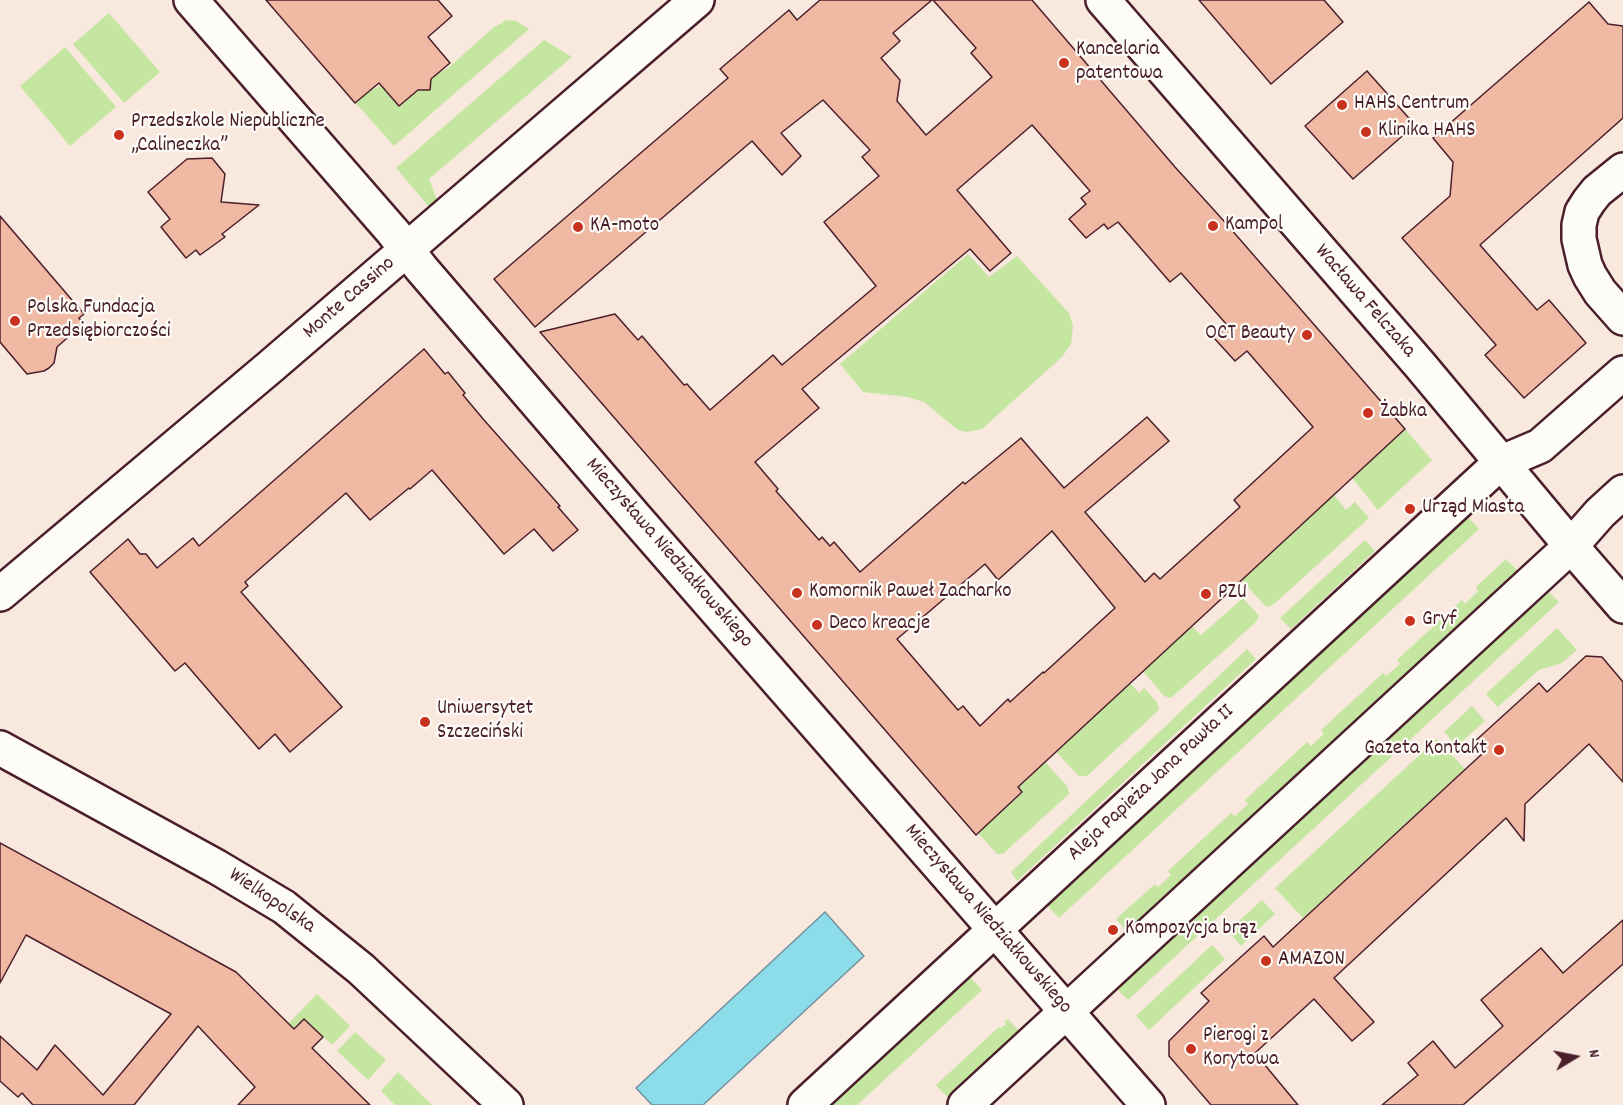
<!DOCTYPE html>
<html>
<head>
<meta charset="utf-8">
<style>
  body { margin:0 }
  #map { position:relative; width:1623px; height:1105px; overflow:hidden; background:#f9e8de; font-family:Dekko,sans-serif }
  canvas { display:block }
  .north { position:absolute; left:1545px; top:1027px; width:60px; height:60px; -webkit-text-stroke:4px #fdfcf7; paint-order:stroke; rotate:80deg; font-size:16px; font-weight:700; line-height:24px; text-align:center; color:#4a1f2b }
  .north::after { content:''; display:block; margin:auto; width:21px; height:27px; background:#4a1f2b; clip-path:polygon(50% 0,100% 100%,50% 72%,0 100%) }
</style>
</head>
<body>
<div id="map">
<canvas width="1623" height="1105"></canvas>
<div class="north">N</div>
</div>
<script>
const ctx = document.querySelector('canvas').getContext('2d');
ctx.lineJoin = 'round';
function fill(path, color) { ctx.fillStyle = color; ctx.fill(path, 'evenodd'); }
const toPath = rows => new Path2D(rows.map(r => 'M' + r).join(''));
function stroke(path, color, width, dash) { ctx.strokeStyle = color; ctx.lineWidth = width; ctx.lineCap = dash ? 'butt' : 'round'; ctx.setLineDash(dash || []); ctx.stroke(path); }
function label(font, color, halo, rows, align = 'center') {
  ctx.font = font + ' Dekko,sans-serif'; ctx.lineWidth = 4.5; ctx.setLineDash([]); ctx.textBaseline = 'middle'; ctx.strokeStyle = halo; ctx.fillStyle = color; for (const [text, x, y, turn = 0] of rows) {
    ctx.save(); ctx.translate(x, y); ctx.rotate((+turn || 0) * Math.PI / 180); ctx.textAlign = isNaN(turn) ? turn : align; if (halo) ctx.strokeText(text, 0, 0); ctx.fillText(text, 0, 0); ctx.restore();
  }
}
fill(toPath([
  [109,13,160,72,124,103,73,44],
  [510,20,516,21,529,29,394,146,336,81,352,94,368,92,385,83,426,80,448,68,494,27,504,22,503,21],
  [544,40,572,57,429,179,437,200,429,207,396,168],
  [65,47,116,107,70,146,20,86],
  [968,254,989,277,1017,256,1069,313,1073,326,1071,344,1062,357,982,429,967,432,958,430,924,402,907,397,863,392,840,364],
  [1405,429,1432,460,1378,510,1352,478],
  [1334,495,1346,510,1355,502,1369,518,1274,604,1268,607,1264,605,1242,580],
  [1468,517,1479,529,1059,918,1047,905],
  [1365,540,1375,551,1291,629,1280,618],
  [1506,559,1518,571,1127,932,1116,919,1155,884,1158,887,1171,875,1168,871,1231,813,1235,816,1248,804,1245,800,1307,742,1311,746,1324,734,1321,730,1383,673,1386,676,1400,664,1397,660,1462,600,1465,604,1478,591,1476,587],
  [1549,592,1559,602,1128,1000,1117,989],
  [1243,598,1259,616,1255,623,1171,698,1164,696,1143,671,1192,626,1201,635],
  [1557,628,1577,650,1562,663,1539,670,1498,707,1486,694],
  [1247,649,1256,659,1017,881,1011,872],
  [1130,683,1139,693,1144,688,1157,702,1159,710,1087,776,1079,776,1056,752],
  [1472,706,1485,721,1457,746,1444,732],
  [1437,739,1465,769,1303,918,1275,888],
  [1045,762,1067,786,1069,794,1005,852,1003,854,997,854,978,833,1022,793,1018,787],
  [1262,900,1275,914,1241,946,1228,931],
  [1212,945,1225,959,1149,1030,1136,1016],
  [970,977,982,990,857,1105,830,1105],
  [317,994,350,1026,332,1045,304,1019,293,1029,288,1024],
  [1008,1019,1020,1032,948,1098,936,1085,999,1027,1001,1028,1006,1024,1004,1022],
  [355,1032,386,1060,368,1080,337,1051],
  [398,1072,432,1105,395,1105,381,1091]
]), '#c4e6a0');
const water = toPath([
  [825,912,864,956,703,1105,652,1105,636,1088,825,912]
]);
fill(water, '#8ddcea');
stroke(water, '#72909e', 1.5);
const building = toPath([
  [266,0,438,0,452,16,428,37,450,63,431,79,430,90,418,90,399,106,379,83,355,103,266,0],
  [820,0,932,0,893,33,900,41,881,58,900,80,897,101,926,135,992,77,971,53,976,48,933,0,1032,0,1175,167,1223,220,1405,429,1018,787,1022,792,976,835,540,332,615,314,638,340,642,336,684,385,687,384,710,410,773,355,782,365,876,286,824,222,879,176,862,157,870,150,823,100,781,133,801,156,782,175,752,141,535,327,494,279,728,78,720,69,789,10,797,20,820,0],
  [1032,125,1090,191,1081,198,1086,204,1069,219,1086,238,1104,224,1108,229,1118,222,1170,282,1181,273,1228,326,1214,338,1235,361,1247,351,1313,427,1234,500,1240,507,1160,579,1154,573,1145,582,1085,512,1169,441,1147,417,1064,488,1021,438,965,484,963,482,860,572,834,542,830,546,822,537,819,540,776,491,778,489,755,462,819,408,802,389,970,249,990,271,1011,253,957,190,1032,125],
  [1052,531,1115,608,1044,673,1043,672,1010,702,1008,699,980,726,963,706,958,710,897,639,985,564,998,580,1052,531],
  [1199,0,1324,0,1343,22,1271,84,1199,0],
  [1589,2,1608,24,1623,26,1623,118,1480,245,1537,310,1549,300,1586,343,1524,398,1485,355,1496,345,1402,238,1450,196,1453,162,1433,138,1589,2],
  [1367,71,1415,125,1353,179,1305,126,1367,71],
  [212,158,225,174,221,202,259,205,222,234,225,237,200,255,196,250,186,258,161,227,170,219,148,192,187,159,212,158],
  [0,216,84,314,79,318,83,324,57,347,54,363,49,368,44,371,27,374,0,342,0,216],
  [424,349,445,374,448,372,465,393,463,395,484,420,560,506,558,507,578,530,553,551,534,529,504,554,432,470,410,489,409,488,370,520,346,493,245,582,248,586,241,592,342,707,290,752,275,734,259,749,185,663,175,671,90,572,128,539,140,554,146,554,157,568,193,538,199,546,424,349],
  [1586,656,1602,657,1623,682,1623,782,1589,744,1525,804,1524,841,1506,818,1334,978,1374,1022,1352,1041,1314,999,1255,1053,1298,1105,1211,1105,1169,1056,1169,1041,1209,1001,1201,993,1264,936,1273,947,1483,753,1473,743,1539,683,1547,692,1586,656],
  [0,843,236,972,294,1029,304,1019,323,1037,312,1048,370,1105,238,1105,255,1087,198,1026,134,1105,33,1105,22,1093,18,1097,0,1081,0,1036,37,1070,55,1045,103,1095,171,1014,26,935,0,983,0,843],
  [1623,920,1623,964,1463,1105,1382,1105,1418,1075,1408,1063,1433,1041,1455,1068,1503,1026,1481,1000,1541,948,1563,973,1623,920]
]);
fill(building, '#f0b9a4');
stroke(building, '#4a1f2b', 1.5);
const minor = toPath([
  [191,0,393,232,421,268,634,516,1148,1105],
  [1103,0,1420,365,1571,546,1623,606],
  [1623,170,1597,191,1589,201,1582,212,1579,225,1579,239,1585,265,1590,276,1600,292,1623,318],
  [1500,463,1540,446,1623,373],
  [1571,546,1600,513,1623,492],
  [0,748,217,867,284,907,361,969,506,1105]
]);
const tertiary = toPath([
  [0,594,270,367,697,0],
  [805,1105,1500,463],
  [965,1105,1571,546]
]);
stroke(minor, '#4a1f2b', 38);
stroke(tertiary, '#4a1f2b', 38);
stroke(minor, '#fdfcf7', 33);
stroke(tertiary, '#fdfcf7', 33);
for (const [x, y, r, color] of [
  [1064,63,6,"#c8321e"],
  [1342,105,6,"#c8321e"],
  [1366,132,6,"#c8321e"],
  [119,135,6,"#c8321e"],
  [1213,226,6,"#c8321e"],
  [578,227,6,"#c8321e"],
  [15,321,6,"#c8321e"],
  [1307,335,6,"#c8321e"],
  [1368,413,6,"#c8321e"],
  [1410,509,6,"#c8321e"],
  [797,593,6,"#c8321e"],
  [1206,594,6,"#c8321e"],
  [1410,621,6,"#c8321e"],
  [817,625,6,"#c8321e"],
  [425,722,6,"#c8321e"],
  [1499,750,6,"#c8321e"],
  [1113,930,6,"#c8321e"],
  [1266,961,6,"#c8321e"],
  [1191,1049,6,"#c8321e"]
]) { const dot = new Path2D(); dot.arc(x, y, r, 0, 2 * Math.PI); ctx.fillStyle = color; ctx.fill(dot); stroke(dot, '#fdfcf7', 2); }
label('21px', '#4a1f2b', '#fdfcf7', [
  ["Kancelaria",1076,51],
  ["patentowa",1076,75],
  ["HAHS Centrum",1354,105],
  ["Przedszkole Niepubliczne",131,123],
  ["„Calineczka”",131,147],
  ["Klinika HAHS",1378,132],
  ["Kampol",1225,226],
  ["KA-moto",590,227],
  ["Polska Fundacja",27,309],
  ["Przedsiębiorczości",27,333],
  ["OCT Beauty",1295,335,"right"],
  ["Żabka",1380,413],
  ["Urząd Miasta",1422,509],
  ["Komornik Paweł Zacharko",809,593],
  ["PZU",1218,594],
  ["Gryf",1422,621],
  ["Deco kreacje",829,625],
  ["Uniwersytet",437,710],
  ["Szczeciński",437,734],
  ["Gazeta Kontakt",1487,750,"right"],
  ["Kompozycja brąz",1125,930],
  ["AMAZON",1278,961],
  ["Pierogi z",1203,1037],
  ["Korytowa",1203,1061]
], 'left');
label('21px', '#4a1f2b', '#fdfcf7', [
  ["Monte Cassino",350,299,-41],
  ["Wacława Felczaka",1364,302,49],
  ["Mieczysława Niedziałkowskiego",668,554,49],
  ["Aleja Papieża Jana Pawła II",1152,784,-43],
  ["Wielkopolska",271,902,34],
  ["Mieczysława Niedziałkowskiego",987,920,49]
]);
</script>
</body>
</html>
